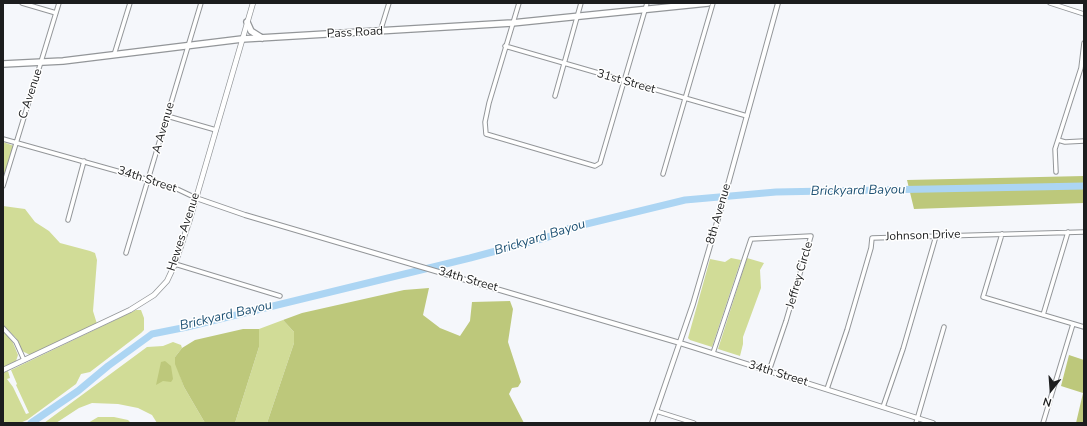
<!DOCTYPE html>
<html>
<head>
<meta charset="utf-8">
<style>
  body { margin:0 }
  #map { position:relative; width:1087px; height:426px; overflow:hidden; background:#f5f7fb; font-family:"Nunito Sans",sans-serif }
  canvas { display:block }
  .frame { position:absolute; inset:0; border:4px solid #1c1d1e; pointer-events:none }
  .north { position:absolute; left:1031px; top:370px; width:40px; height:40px; -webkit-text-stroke:3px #fff; paint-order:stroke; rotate:197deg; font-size:11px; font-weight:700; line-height:16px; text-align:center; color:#1c1d1e }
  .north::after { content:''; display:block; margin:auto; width:14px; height:18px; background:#1c1d1e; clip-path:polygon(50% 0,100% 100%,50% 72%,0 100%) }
</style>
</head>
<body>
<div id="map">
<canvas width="1087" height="426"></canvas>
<div class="frame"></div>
<div class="north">N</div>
</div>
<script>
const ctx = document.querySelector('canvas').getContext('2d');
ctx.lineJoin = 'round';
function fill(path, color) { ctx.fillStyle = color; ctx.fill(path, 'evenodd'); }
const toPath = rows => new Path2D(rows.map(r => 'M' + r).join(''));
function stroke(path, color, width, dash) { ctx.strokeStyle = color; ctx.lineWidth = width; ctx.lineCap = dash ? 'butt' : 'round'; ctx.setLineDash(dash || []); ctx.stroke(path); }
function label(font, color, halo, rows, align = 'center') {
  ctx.font = font + ' "Nunito Sans",sans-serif'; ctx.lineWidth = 3; ctx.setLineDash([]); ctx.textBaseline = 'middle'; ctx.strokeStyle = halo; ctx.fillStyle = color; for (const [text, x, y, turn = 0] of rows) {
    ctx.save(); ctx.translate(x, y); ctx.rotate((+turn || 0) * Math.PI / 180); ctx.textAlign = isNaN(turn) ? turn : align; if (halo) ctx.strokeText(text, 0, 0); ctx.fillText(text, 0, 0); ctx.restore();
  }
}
fill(toPath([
  [3,142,14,146,3,181],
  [3,206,25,209,35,222,49,231,60,243,90,251,95,253,97,260,93,311,97,324,30,355,22,351,16,338,3,325],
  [731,258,741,260,712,347,690,340,688,338,710,259,725,262],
  [747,258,764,263,760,270,761,288,743,337,743,344,740,356,718,349],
  [136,310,141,310,144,318,144,330,141,333,90,372,81,374,76,384,27,420,20,423,3,423,3,373,8,371,10,378,7,379,13,387,26,414,29,413,16,385,17,384,11,370],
  [283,320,294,332,294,343,267,423,235,423,259,347,259,329],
  [3,331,11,338,18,355,16,361,3,368],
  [173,342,181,345,182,348,175,357,176,364,184,387,205,423,157,423,152,415,138,408,118,404,92,403,79,408,56,423,44,423,147,347,163,346],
  [98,417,114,417,128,420,131,423,88,423]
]), '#d1dc97');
fill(toPath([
  [1084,176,1084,203,914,209,907,180],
  [429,288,423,315,440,328,460,336,470,321,472,302,510,301,513,309,508,342,521,382,518,387,512,388,509,394,524,423,267,423,294,343,294,332,283,320,302,313,404,290],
  [243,329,259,329,259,347,235,423,205,423,184,387,175,364,175,357,182,348,195,340],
  [1069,355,1084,360,1084,423,1076,423,1083,393,1061,386],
  [165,361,171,366,173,379,171,382,163,381,156,385,161,362]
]), '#bdc87b');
stroke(toPath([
  [31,423,78,391,108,366,152,334,187,327,470,258,548,237,570,228,685,200,776,192,1084,186]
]), '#acd5f3', 7);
const minor = toPath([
  [22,3,56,13],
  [519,3,489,103,485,122,486,134,595,166,600,163,647,3],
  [1050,3,1084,14],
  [380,32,389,3],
  [505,46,747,116],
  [114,55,130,3],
  [555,96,581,3],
  [167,116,216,130],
  [3,139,149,180,177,189,196,198],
  [1058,140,1065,142,1084,141],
  [1056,172,1055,149,1081,68,1084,43],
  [663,174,713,3],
  [3,186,59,3],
  [68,220,84,161],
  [1002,234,983,297,1084,327],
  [126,253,201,3],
  [175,264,280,296],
  [1043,315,1068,232],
  [3,328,16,342,24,360],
  [713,353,751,239,811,236,786,321,769,371],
  [827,389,847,330,871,248,872,238,1084,232],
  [883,407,903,349,936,236],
  [656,411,694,423],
  [916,423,944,327],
  [1043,423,1073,324]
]);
const tertiary = toPath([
  [196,198,245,215,680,343,933,423],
  [652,423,693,304,727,188,778,3]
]);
const secondary = toPath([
  [3,370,130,310,154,295,167,281,175,264,190,219,253,3]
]);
const primary = toPath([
  [247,22,251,31,262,38],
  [3,64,63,61,242,39,512,23,708,3]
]);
stroke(minor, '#939699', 5.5);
stroke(tertiary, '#939699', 6);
stroke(secondary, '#939699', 6);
stroke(primary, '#939699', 8);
stroke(minor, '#fff', 3.5);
stroke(tertiary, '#fff', 4);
stroke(secondary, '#fff', 4.5);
stroke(primary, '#fff', 5.5);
label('12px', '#1c1d1e', '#fff', [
  ["Pass Road",355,33,-3],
  ["31st Street",626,82,16],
  ["C Avenue",31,94,-72],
  ["A Avenue",164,128,-74],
  ["34th Street",147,180,18],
  ["8th Avenue",719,214,-74],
  ["Hewes Avenue",184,232,-72],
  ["Johnson Drive",923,236,-2],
  ["Jeffrey Circle",800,275,-74],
  ["34th Street",468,280,16],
  ["34th Street",778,374,17]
]);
label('italic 13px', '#205375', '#fff', [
  ["Brickyard Bayou",858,191,-1],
  ["Brickyard Bayou",540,238,-17],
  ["Brickyard Bayou",226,316,-13]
]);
</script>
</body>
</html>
